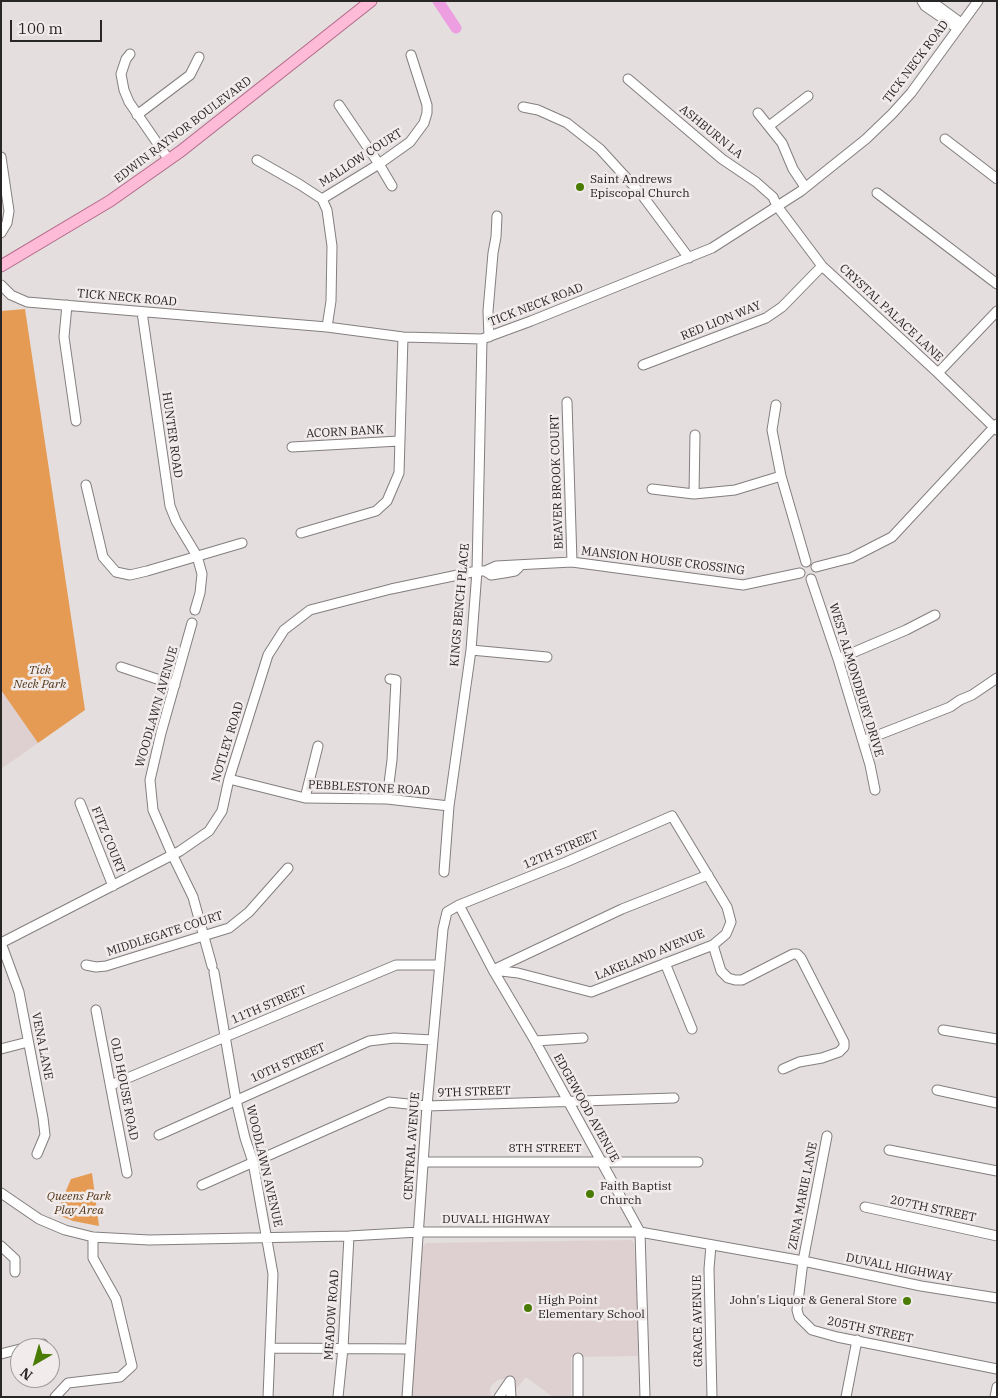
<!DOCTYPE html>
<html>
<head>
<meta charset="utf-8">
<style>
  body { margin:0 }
  #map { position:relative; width:998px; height:1398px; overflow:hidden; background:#e4dede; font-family:"IBM Plex Serif",serif }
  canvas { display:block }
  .frame { position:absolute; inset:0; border:2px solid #292626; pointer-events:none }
  .north { position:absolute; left:10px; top:1338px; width:50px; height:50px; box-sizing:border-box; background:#f1ebeb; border:1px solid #a19c9c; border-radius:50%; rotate:218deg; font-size:14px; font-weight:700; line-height:20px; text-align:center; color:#292626 }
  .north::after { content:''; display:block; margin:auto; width:18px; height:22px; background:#4a7b03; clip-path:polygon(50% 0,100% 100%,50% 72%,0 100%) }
  .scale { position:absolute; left:10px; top:20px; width:92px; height:22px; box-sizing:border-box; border:2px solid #292626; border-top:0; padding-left:6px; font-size:15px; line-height:18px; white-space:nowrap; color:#292626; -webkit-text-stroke:4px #f1ebeb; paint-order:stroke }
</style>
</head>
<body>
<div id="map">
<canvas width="998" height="1398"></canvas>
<div class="frame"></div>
<div class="north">N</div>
<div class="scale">100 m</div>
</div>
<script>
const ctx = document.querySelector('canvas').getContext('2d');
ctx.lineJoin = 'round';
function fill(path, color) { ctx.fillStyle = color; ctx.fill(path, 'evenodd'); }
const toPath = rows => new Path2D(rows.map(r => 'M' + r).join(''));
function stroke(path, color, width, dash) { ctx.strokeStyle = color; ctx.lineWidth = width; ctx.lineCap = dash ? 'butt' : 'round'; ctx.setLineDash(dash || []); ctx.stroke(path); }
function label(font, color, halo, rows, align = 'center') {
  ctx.font = font + ' "IBM Plex Serif",serif'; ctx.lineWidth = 5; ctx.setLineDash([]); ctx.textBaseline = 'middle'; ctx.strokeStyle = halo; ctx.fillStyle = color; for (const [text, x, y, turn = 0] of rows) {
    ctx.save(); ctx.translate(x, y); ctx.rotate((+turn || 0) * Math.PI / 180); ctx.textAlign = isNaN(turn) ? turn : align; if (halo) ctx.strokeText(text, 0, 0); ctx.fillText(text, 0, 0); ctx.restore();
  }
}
fill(toPath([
  [1,690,38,743,1,769],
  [631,1240,634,1243,635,1258,637,1261,638,1356,571,1357,571,1397,553,1397,526,1377,516,1389,510,1380,499,1379,490,1387,491,1397,411,1397,423,1246,426,1243]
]), '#ded0d0');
fill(toPath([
  [25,309,85,710,38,743,1,690,1,311],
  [92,1173,99,1226,73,1221,56,1214,71,1179]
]), '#e59b53');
stroke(toPath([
  [438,1,456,28]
]), '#ec9ee1', 11);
const minor = toPath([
  [922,1,925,6,957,28],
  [931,1,961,23],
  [130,54,126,59,121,74,124,90,129,102,169,160],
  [628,79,722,159,756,182,773,197,777,206,822,266,938,373,997,430],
  [339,105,379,164,392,186],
  [523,107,538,110,567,123,600,149,642,195,689,258],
  [758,113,782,143,793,169,805,187],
  [137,115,190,75,199,57],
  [769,126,808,96],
  [945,139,997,179],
  [1,157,9,211,7,223,1,233],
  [257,160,299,184,322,199,327,210,332,246,331,301,327,327],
  [877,193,997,284],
  [322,199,379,164,410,142,424,123,427,113,427,105,411,55],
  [1,285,11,295,27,302,327,327,403,337,482,339,531,321,712,248,801,191,866,139,892,114,911,93,978,1],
  [67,305,64,337,76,421],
  [142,312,170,506,176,521,197,556,202,574,200,593,195,610],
  [489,337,488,311,493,253,496,237,497,216],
  [643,365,766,318,782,307,822,266],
  [938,373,997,311],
  [567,402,572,562],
  [776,405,772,430,781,476,806,562],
  [292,447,399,441],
  [86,485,103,557,116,572,130,575,147,571,242,543],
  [652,489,694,494,715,492,735,490,781,476],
  [694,494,695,435],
  [301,533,376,511,387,501,399,473,403,337],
  [816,567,851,558,892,537,997,424],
  [485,571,491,575,504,573,515,571,521,565],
  [811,579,838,659,870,765,875,790],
  [192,623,161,733,150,780,153,810,172,854,193,897,212,966],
  [471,650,547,657],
  [838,659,906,630,935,615],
  [121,667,175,685],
  [863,741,950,707,960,700,972,695,997,678],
  [229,779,305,798,387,799,449,806],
  [305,798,318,746],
  [387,799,392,760,396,680,390,679],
  [80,803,113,886],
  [444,872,449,806,471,650,477,571,482,339],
  [459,905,493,970,535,1041,640,1232,645,1397],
  [1,943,180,851,209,831,222,811,229,779,268,655,284,630,310,610,391,589,477,571,485,571,496,566,572,562,743,585,800,573],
  [1,943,19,992,43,1118,45,1135,37,1154],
  [713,945,721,971,728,978,735,980,742,980,793,954,797,954,801,958,844,1042,844,1047,839,1052,822,1058,799,1062,783,1069],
  [665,963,692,1029],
  [86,965,96,967,106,966,229,928,249,912,288,868],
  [493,970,622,909,708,875],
  [214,972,236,1100,245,1138,253,1162,273,1274,268,1397],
  [96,1010,127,1173],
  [943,1030,997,1039],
  [535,1041,583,1038],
  [1,1049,28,1042],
  [111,1085,396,965,440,965],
  [937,1090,997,1103],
  [159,1135,369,1041,394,1038,433,1040],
  [827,1136,803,1261,797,1310,799,1317,812,1330,837,1337,997,1369],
  [889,1150,997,1171],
  [423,1162,698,1162],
  [202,1185,389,1102,427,1106,674,1098],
  [1,1193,39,1219,65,1230,93,1237,149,1240,349,1236,419,1232,640,1232,803,1261,921,1286,997,1298],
  [865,1207,997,1236],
  [711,1245,709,1269,712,1397],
  [1,1246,15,1259,15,1272],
  [27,1348,43,1344],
  [271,1348,409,1349],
  [1,1354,20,1349],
  [578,1358,578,1397],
  [510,1381,511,1397],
  [55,1397,68,1383,120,1377,132,1366,116,1299,93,1258,93,1237],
  [338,1397,343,1348,349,1236],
  [407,1397,427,1106,443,929,447,912,459,905,566,862,672,816,727,907,731,922,726,934,713,945,591,992,518,973,493,970],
  [499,1397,510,1381],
  [846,1397,857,1340],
  [995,1397,997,1387]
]);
const major = toPath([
  [1,266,110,201,181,151,371,1]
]);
stroke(minor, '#847e7e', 11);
stroke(major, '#b36988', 13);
stroke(minor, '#fff', 9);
stroke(major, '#febbd7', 11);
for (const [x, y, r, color] of [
  [580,187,5,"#4a7b03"],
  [590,1194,5,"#4a7b03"],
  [907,1301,5,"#4a7b03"],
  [528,1308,5,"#4a7b03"]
]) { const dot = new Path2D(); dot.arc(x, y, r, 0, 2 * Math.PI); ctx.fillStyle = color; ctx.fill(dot); stroke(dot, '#f1ebeb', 2); }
label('12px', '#292626', '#f1ebeb', [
  ["TICK NECK ROAD",916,62,-53],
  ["EDWIN RAYNOR BOULEVARD",183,130,-37],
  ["ASHBURN LA",711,132,39],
  ["MALLOW COURT",361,158,-33],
  ["TICK NECK ROAD",127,298,5],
  ["TICK NECK ROAD",536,305,-21],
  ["CRYSTAL PALACE LANE",891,313,43],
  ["RED LION WAY",721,321,-22],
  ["ACORN BANK",345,432,-3],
  ["HUNTER ROAD",172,435,82],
  ["BEAVER BROOK COURT",557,482,-92],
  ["MANSION HOUSE CROSSING",663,561,7],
  ["KINGS BENCH PLACE",460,605,-85],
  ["WEST ALMONDBURY DRIVE",856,680,73],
  ["WOODLAWN AVENUE",157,707,-74],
  ["NOTLEY ROAD",228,742,-73],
  ["PEBBLESTONE ROAD",369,788,3],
  ["FITZ COURT",108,840,68],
  ["12TH STREET",561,850,-23],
  ["MIDDLEGATE COURT",165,934,-18],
  ["LAKELAND AVENUE",650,955,-22],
  ["11TH STREET",269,1005,-23],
  ["VENA LANE",42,1046,79],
  ["10TH STREET",288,1063,-24],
  ["OLD HOUSE ROAD",124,1089,79],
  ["9TH STREET",474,1092,-2],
  ["EDGEWOOD AVENUE",586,1108,61],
  ["CENTRAL AVENUE",412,1146,-86],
  ["8TH STREET",545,1149],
  ["WOODLAWN AVENUE",264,1166,77],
  ["ZENA MARIE LANE",803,1196,-79],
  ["207TH STREET",933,1209,12],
  ["DUVALL HIGHWAY",496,1220],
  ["DUVALL HIGHWAY",899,1268,11],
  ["MEADOW ROAD",332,1315,-86],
  ["GRACE AVENUE",698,1321,-91],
  ["205TH STREET",870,1330,12]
]);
label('12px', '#292626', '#f1ebeb', [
  ["Saint Andrews",590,180],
  ["Episcopal Church",590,194],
  ["Faith Baptist",600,1187],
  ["Church",600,1201],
  ["High Point",538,1301],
  ["Elementary School",538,1315],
  ["John's Liquor & General Store",897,1301,"right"]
], 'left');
label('italic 12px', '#533516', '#f1ebeb', [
  ["Tick",40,671],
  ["Neck Park",40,685],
  ["Queens Park",79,1197],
  ["Play Area",79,1211]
]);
</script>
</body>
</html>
